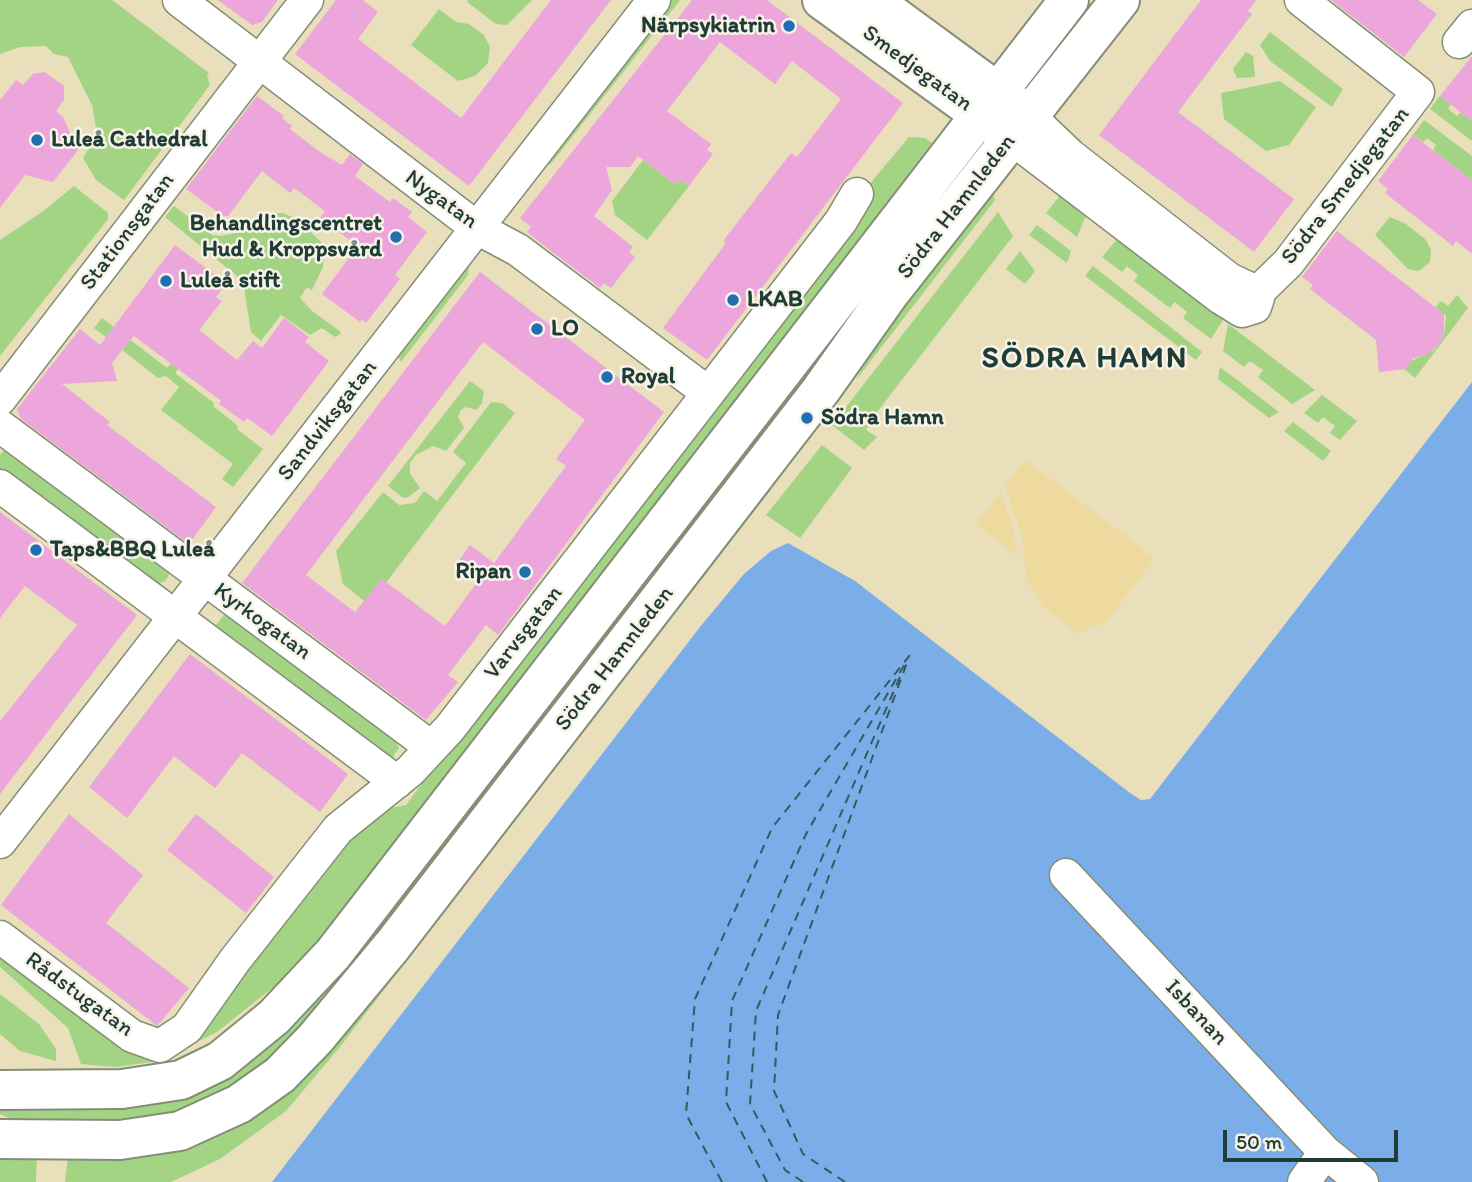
<!DOCTYPE html>
<html>
<head>
<meta charset="utf-8">
<style>
  body { margin:0 }
  #map { position:relative; width:1472px; height:1182px; overflow:hidden; background:#e9dfba; font-family:Itim,sans-serif }
  canvas { display:block }
  .scale { position:absolute; left:1223px; top:1130px; width:175px; height:32px; box-sizing:border-box; border:4px solid #1f3d34; border-top:0; padding-left:9px; font-size:21px; line-height:24px; white-space:nowrap; color:#1f3d34; -webkit-text-stroke:5px #f7f3e8; paint-order:stroke }
</style>
</head>
<body>
<div id="map">
<canvas width="1472" height="1182"></canvas>
<div class="scale">50 m</div>
</div>
<script>
const ctx = document.querySelector('canvas').getContext('2d');
ctx.lineJoin = 'round';
function fill(path, color) { ctx.fillStyle = color; ctx.fill(path, 'evenodd'); }
const toPath = rows => new Path2D(rows.map(r => 'M' + r).join(''));
function stroke(path, color, width, dash) { ctx.strokeStyle = color; ctx.lineWidth = width; ctx.lineCap = dash ? 'butt' : 'round'; ctx.setLineDash(dash || []); ctx.stroke(path); }
function label(font, color, halo, rows, align = 'center') {
  ctx.font = font + ' Itim,sans-serif'; ctx.lineWidth = 5; ctx.setLineDash([]); ctx.textBaseline = 'middle'; ctx.strokeStyle = halo; ctx.fillStyle = color; for (const [text, x, y, turn = 0] of rows) {
    ctx.save(); ctx.translate(x, y); ctx.rotate((+turn || 0) * Math.PI / 180); ctx.textAlign = isNaN(turn) ? turn : align; if (halo) ctx.strokeText(text, 0, 0); ctx.fillText(text, 0, 0); ctx.restore();
  }
}
fill(toPath([
  [0,0,112,0,209,73,207,76,210,85,124,200,96,180,83,158,97,134,92,105,68,57,54,54,46,46,20,47,0,54],
  [468,0,532,0,507,25,496,24,467,2],
  [668,0,680,0,550,165,548,157],
  [439,9,456,22,469,24,484,35,490,47,488,63,475,76,458,81,411,45],
  [1270,32,1343,89,1332,107,1270,61,1260,45],
  [1246,52,1253,56,1255,77,1237,78,1233,69],
  [1280,81,1316,107,1289,145,1266,151,1224,119,1221,93],
  [1440,96,1451,104,1448,109,1457,116,1461,112,1472,121,1472,141,1430,109],
  [1424,120,1472,156,1472,180,1433,150,1436,145,1427,138,1423,142,1413,135],
  [909,137,925,138,932,143,315,954,217,1032,160,1061,115,1067,81,1064,68,1028,0,967,0,945,132,1049,221,1005,361,826,382,810,406,805,857,199],
  [643,160,675,184,680,179,689,186,647,240,615,215,612,201],
  [74,186,108,213,108,219,0,356,0,240,42,212],
  [992,190,995,200,856,380,881,333],
  [1062,193,1087,213,1077,237,1046,213],
  [174,206,212,235,221,236,241,232,261,214,283,213,297,219,321,242,324,250,323,267,312,290,307,287,300,298,312,311,341,332,339,335,335,337,322,328,310,335,281,315,261,341,251,332,243,281,165,217],
  [998,212,1013,236,874,416,866,430,877,437,864,450,832,425],
  [1390,217,1406,224,1426,240,1431,250,1430,262,1419,271,1408,269,1375,235],
  [1037,225,1071,251,1067,263,1029,235],
  [1118,238,1223,320,1211,339,1183,318,1187,312,1175,302,1170,308,1134,281,1138,275,1127,266,1122,272,1102,257],
  [1020,251,1035,271,1025,284,1006,269],
  [470,254,468,275,401,362,397,354],
  [1093,266,1202,352,1196,360,1085,276],
  [1457,295,1468,308,1415,378,1404,369,1402,354,1411,361,1434,350,1444,335,1446,316,1435,308,1441,301,1448,306],
  [102,318,167,368,181,350,188,355,175,373,214,403,213,406,237,425,238,430,263,449,233,487,222,479,233,464,161,410,179,387,166,376,158,378,94,328],
  [1228,324,1315,390,1292,404,1258,377,1263,370,1250,361,1244,367,1223,351],
  [820,346,825,349,820,362,310,1026,237,1089,162,1120,22,1124,0,1114,0,1105,56,1109,159,1103,208,1087],
  [1220,367,1279,412,1269,418,1218,379],
  [470,381,484,391,482,403,477,410,466,407,461,410,458,417,464,428,446,451,433,446,416,455,410,463,410,474,420,488,407,498,402,497,388,486],
  [1322,395,1357,421,1340,440,1330,433,1335,426,1323,417,1318,423,1304,413],
  [491,402,502,403,515,413,369,605,343,584,336,551,383,492,399,505,415,503,424,491,437,501,466,463,453,452],
  [1293,422,1331,451,1323,461,1284,431],
  [822,445,852,468,800,538,766,515],
  [6,447,168,569,169,575,165,581,158,584,0,474,0,455],
  [771,487,770,491,339,1048,286,1111,220,1159,171,1182,65,1182,68,1156,217,1133],
  [224,615,232,617,395,741,399,748,391,760,217,632,216,625],
  [0,994,39,1024,56,1049,56,1061,20,1051,0,1034],
  [37,1149,36,1182,0,1182,0,1150]
]), '#a2d483');
fill(toPath([
  [1025,460,1152,556,1154,560,1103,626,1096,624,1079,634,1044,607,1026,579,1023,540,1005,486],
  [1000,493,1011,520,1018,556,976,524]
]), '#eeda9e');
fill(toPath([
  [1472,382,1472,1182,272,1182,700,627,744,574,771,551,788,543,855,581,1130,793,1141,800,1150,799]
]), '#7baee8');
stroke(toPath([
  [722,1182,686,1114,695,999,772,828,910,655],
  [767,1182,726,1102,732,1001,806,834,906,662],
  [803,1182,785,1170,750,1104,756,1011,902,672],
  [845,1182,803,1154,774,1091,778,1015,908,660]
]), '#365961', 2, [9, 7]);
fill(toPath([
  [218,0,278,0,262,22,252,25],
  [336,0,363,0,378,12,358,39,461,118,551,0,611,0,469,186,295,54],
  [692,0,767,0,903,103,707,360,663,328,726,243,723,241,791,153,797,157,841,99,792,61,775,84,720,42,667,111,711,144,707,150,713,154,689,186,680,179,675,184,638,156,630,167,606,167,612,190,594,216,633,247,629,252,635,257,611,288,604,283,600,288,551,251,527,232,531,227,520,218],
  [1201,0,1256,0,1248,11,1252,14,1178,112,1294,199,1254,252,1099,135],
  [1331,0,1418,0,1437,14,1404,57],
  [1472,56,1472,121,1440,96],
  [45,72,64,86,64,100,56,111,63,117,78,150,53,182,25,175,0,208,0,100,16,80,23,85,33,74],
  [257,96,284,116,282,118,292,126,290,129,320,152,342,165,350,154,363,164,355,176,390,202,393,198,412,212,408,217,427,232,395,275,400,279,366,323,362,319,360,322,322,294,358,246,320,218,325,211,294,188,290,193,262,171,228,216,223,216,186,189],
  [1413,135,1472,180,1472,254,1456,241,1453,246,1385,193,1388,189,1378,181],
  [1337,231,1444,314,1444,335,1440,343,1427,355,1413,358,1406,369,1379,372,1376,340,1310,289,1313,285,1302,277],
  [175,245,226,283,216,297,222,301,199,330,237,360,253,341,262,348,284,318,309,337,305,342,329,361,272,436,247,418,244,422,219,404,221,401,134,336,112,363,117,381,62,384,110,422,107,425,216,507,189,544,21,419,17,409,80,329,100,345],
  [480,272,664,412,498,635,486,625,448,675,458,682,426,720,242,583],
  [483,342,585,420,556,459,566,466,494,563,470,545,456,565,478,581,445,626,382,579,355,612,306,575],
  [0,512,137,615,0,794,0,721,77,625,25,586,0,618],
  [190,654,348,774,320,812,242,753,215,788,174,756,127,818,89,787],
  [69,814,143,875,106,923,189,988,157,1026,1,905],
  [196,814,274,877,246,913,167,850]
]), '#eca6db');
const minor = toPath([
  [179,0,477,228,518,250,707,392],
  [1459,42,1472,26],
  [1010,137,1221,298,1242,311,1255,307,1258,298,1250,289,1229,279,1071,156,1028,115],
  [1256,294,1288,263,1418,92,1301,0],
  [0,399,307,0],
  [0,426,431,747],
  [0,486,397,782],
  [0,842,654,0],
  [1066,875,1325,1152,1362,1182],
  [0,937,132,1036,160,1046,187,1028,235,960,338,829,410,771,450,728,841,221,857,194],
  [1304,1182,1325,1152]
]);
const major = toPath([
  [822,0,1001,130],
  [872,0,1018,107],
  [0,1090,122,1089,181,1080,220,1061,274,1017,333,954,1069,0],
  [0,1139,120,1140,180,1131,239,1104,280,1075,315,1039,393,945,821,390,889,294,1120,0]
]);
stroke(minor, '#848e77', 35);
stroke(major, '#848e77', 42);
stroke(minor, '#fff', 32);
stroke(major, '#fff', 38);
for (const [x, y, r, color] of [
  [789,26,7,"#1f6fb2"],
  [37,140,7,"#1f6fb2"],
  [396,237,7,"#1f6fb2"],
  [166,281,7,"#1f6fb2"],
  [733,300,7,"#1f6fb2"],
  [537,329,7,"#1f6fb2"],
  [607,377,7,"#1f6fb2"],
  [807,418,7,"#1f6fb2"],
  [36,550,7,"#1f6fb2"],
  [525,572,7,"#1f6fb2"]
]) { const dot = new Path2D(); dot.arc(x, y, r, 0, 2 * Math.PI); ctx.fillStyle = color; ctx.fill(dot); stroke(dot, '#f7f3e8', 2.5); }
label('bold 23px', '#1f3d34', '#f7f3e8', [
  ["Närpsykiatrin",775,26,"right"],
  ["Luleå Cathedral",51,140],
  ["Behandlingscentret",382,224,"right"],
  ["Hud & Kroppsvård",382,250,"right"],
  ["Luleå stift",180,281],
  ["LKAB",747,300],
  ["LO",551,329],
  ["Royal",621,377],
  ["Södra Hamn",821,418],
  ["Taps&BBQ Luleå",50,550],
  ["Ripan",511,572,"right"]
], 'left');
label('23px', '#1f3d34', '#f7f3e8', [
  ["Smedjegatan",917,69,36],
  ["Södra Smedjegatan",1346,186,-52],
  ["Nygatan",441,200,36],
  ["Södra Hamnleden",957,207,-52],
  ["Stationsgatan",128,232,-53],
  ["Sandviksgatan",328,421,-52],
  ["Kyrkogatan",262,622,36],
  ["Varvsgatan",524,633,-52],
  ["Södra Hamnleden",615,659,-52],
  ["Rådstugatan",79,995,36],
  ["Isbanan",1196,1013,47]
]);
ctx.letterSpacing = '2px';
label('bold 30px', '#1f3d34', '#f7f3e8', [
  ["SÖDRA HAMN",1085,359]
]);
ctx.letterSpacing = '0px';
</script>
</body>
</html>
